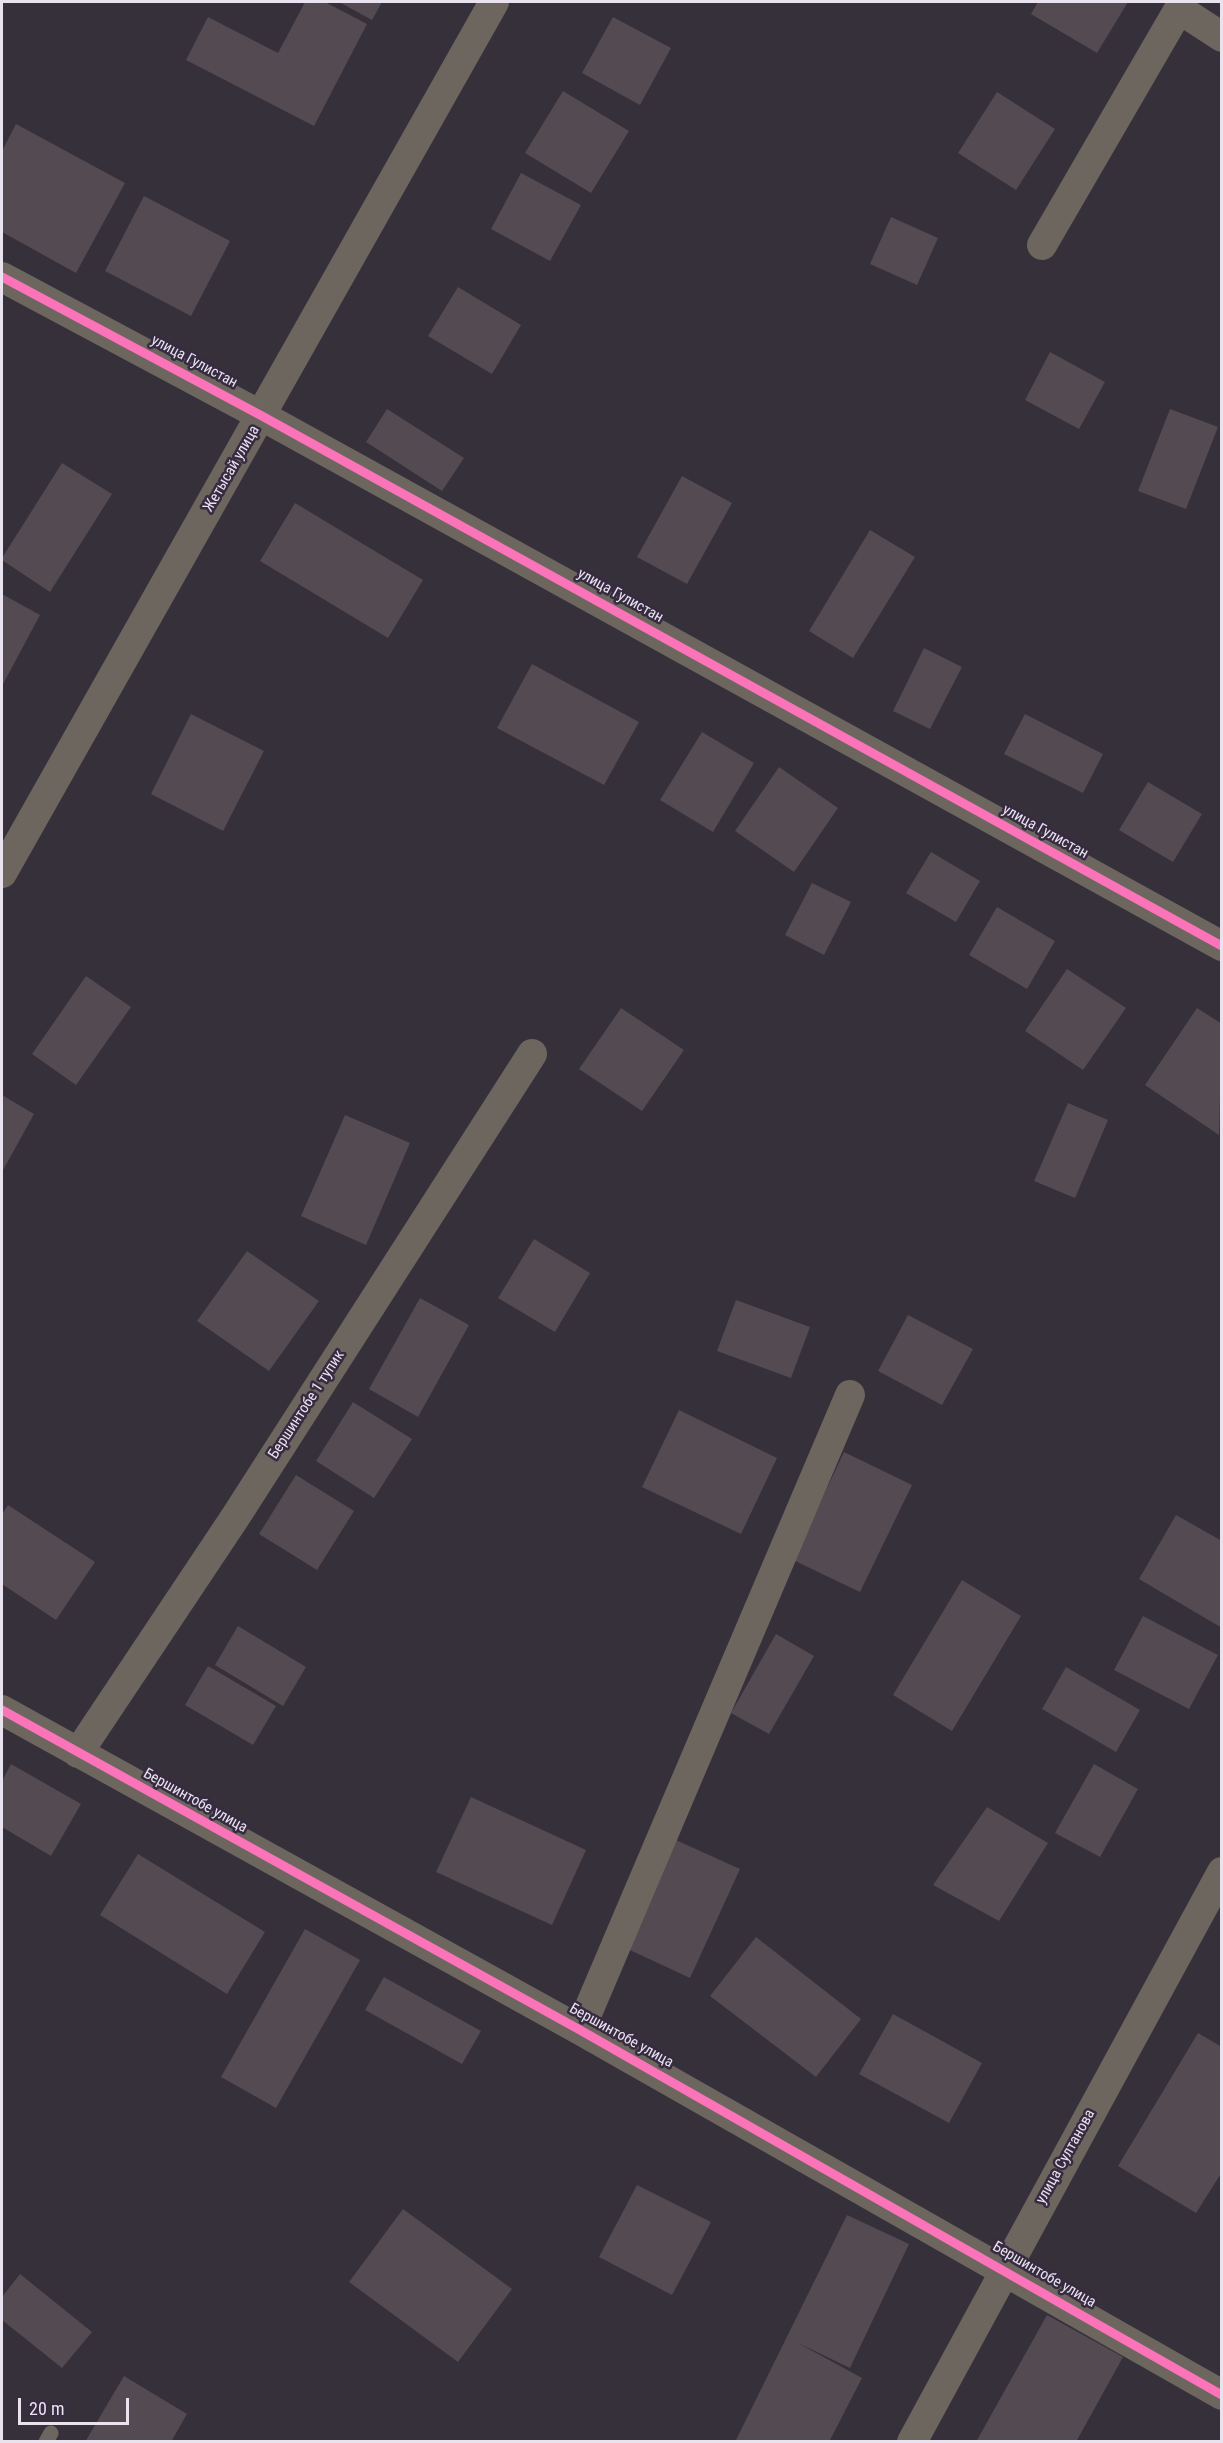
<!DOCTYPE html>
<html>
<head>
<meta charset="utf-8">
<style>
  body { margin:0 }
  #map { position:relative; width:1223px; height:2443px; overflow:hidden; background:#36303b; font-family:"Roboto Condensed",sans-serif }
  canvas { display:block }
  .frame { position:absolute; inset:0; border:3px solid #e9e3f0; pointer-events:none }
  .scale { position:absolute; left:18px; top:2398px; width:111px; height:27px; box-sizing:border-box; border:3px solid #e9e3f0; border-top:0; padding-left:8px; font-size:18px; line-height:21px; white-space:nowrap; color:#e9e3f0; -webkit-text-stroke:4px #362b40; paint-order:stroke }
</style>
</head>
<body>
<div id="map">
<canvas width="1223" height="2443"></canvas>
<div class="frame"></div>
<div class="scale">20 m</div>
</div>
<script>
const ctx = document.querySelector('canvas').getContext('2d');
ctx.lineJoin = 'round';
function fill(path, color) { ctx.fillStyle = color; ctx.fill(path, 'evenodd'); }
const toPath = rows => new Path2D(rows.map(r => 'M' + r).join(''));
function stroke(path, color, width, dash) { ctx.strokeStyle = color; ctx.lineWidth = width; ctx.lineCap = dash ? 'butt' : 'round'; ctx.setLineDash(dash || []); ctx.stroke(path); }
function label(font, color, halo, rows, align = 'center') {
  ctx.font = font + ' "Roboto Condensed",sans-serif'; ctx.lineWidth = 5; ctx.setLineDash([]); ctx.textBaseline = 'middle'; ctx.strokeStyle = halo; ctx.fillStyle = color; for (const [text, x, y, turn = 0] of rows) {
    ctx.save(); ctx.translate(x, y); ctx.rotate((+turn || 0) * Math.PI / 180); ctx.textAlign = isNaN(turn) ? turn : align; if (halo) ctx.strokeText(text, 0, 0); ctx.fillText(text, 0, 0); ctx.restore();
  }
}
fill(toPath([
  [305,2,325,2,367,24,314,126,186,60,208,17,278,53],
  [339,2,382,2,372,20],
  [1038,2,1128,2,1097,53,1031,14],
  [613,17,671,48,640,105,582,73],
  [563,91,629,131,591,193,525,153],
  [997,92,1055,129,1016,190,958,153],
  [16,124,125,183,76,273,2,232,2,151],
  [521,173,581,205,550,261,491,229],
  [144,196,230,241,191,316,105,271],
  [891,217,938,238,917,285,870,264],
  [458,287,521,325,492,374,428,336],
  [1050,352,1105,382,1079,429,1025,400],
  [387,409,464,458,442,491,366,442],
  [1170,409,1218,427,1186,509,1138,491],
  [62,463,112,494,50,592,2,560,2,558],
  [682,476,732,503,687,584,637,557],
  [295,503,423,580,388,638,260,561],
  [870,530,915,557,853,658,809,631],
  [2,594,40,615,2,686],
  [924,648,962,667,930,729,893,711],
  [532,664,639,722,604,785,497,728],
  [191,714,264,751,223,831,151,794],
  [1025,714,1103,754,1083,793,1004,754],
  [702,732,754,763,713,832,660,800],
  [779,767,838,808,794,872,735,831],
  [1148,782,1202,814,1173,862,1119,830],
  [931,852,980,881,956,922,906,893],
  [812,883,851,902,824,955,785,935],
  [997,907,1055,941,1027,989,969,955],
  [1067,969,1126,1008,1083,1070,1025,1031],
  [86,976,131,1007,76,1085,32,1054],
  [621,1008,684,1050,642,1111,579,1069],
  [1197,1008,1222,1024,1219,1135,1145,1085],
  [2,1095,34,1114,2,1172],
  [1068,1103,1108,1120,1075,1198,1034,1181],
  [345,1115,410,1143,366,1245,301,1216],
  [534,1239,590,1273,555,1332,498,1298],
  [247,1251,319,1301,269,1371,197,1321],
  [420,1298,469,1325,418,1417,369,1389],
  [736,1300,810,1327,791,1378,717,1351],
  [908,1315,973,1349,942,1405,878,1371],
  [353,1402,412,1439,374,1498,316,1461],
  [679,1410,777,1458,741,1534,642,1487],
  [844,1452,912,1485,860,1592,793,1560],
  [296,1475,354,1511,317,1570,259,1534],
  [8,1505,95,1562,56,1620,2,1584,2,1514],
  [1176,1515,1222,1541,1222,1628,1139,1579],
  [962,1580,1021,1616,952,1731,893,1695],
  [1143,1616,1218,1655,1189,1709,1114,1670],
  [238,1626,306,1667,283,1706,215,1665],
  [776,1634,814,1656,769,1734,731,1713],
  [208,1666,276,1706,253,1745,185,1705],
  [1066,1667,1140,1710,1116,1752,1042,1709],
  [11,1764,81,1804,51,1856,2,1827,2,1781],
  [1094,1764,1138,1789,1100,1857,1055,1833],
  [471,1797,586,1850,552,1925,436,1872],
  [987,1807,1048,1843,999,1921,933,1885],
  [667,1836,740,1869,690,1978,617,1944],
  [138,1854,265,1932,227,1994,100,1915],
  [305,1929,360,1960,276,2108,221,2077],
  [756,1937,861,2019,816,2077,710,1996],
  [384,1977,481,2031,462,2064,365,2010],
  [893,2014,982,2063,949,2123,859,2074],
  [1198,2033,1222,2047,1222,2172,1196,2213,1118,2166],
  [637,2185,711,2222,672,2295,599,2257],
  [403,2209,512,2289,458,2362,349,2282],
  [847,2215,909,2244,850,2368,798,2343,862,2378,829,2442,735,2442],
  [20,2274,92,2332,62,2368,2,2320,2,2297],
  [1047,2315,1123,2357,1076,2442,976,2442],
  [124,2376,187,2414,171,2442,85,2442]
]), '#534a52');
stroke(toPath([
  [46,2442,51,2433]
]), '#6c665f', 15);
stroke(toPath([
  [1042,245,1179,9,1222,37],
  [2,277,262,416,1222,946],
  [2,873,494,2],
  [2,1710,580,2030,1222,2395],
  [78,1753,236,1516,532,1054],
  [580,2030,850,1395],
  [912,2442,1222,1872]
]), '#6c665f', 30);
stroke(toPath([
  [2,277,262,416,1222,946],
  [2,1710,580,2030,1222,2395]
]), '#fb73b8', 9);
label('15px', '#e9e3f0', '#362b40', [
  ["улица Гулистан",194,362,28],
  ["Жетысай улица",232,469,-60],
  ["улица Гулистан",620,596,29],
  ["улица Гулистан",1045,832,29],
  ["Бершинтобе 1 тупик",307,1405,-57],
  ["Бершинтобе улица",195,1801,29],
  ["Бершинтобе улица",621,2036,29],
  ["улица Султанова",1066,2157,-61],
  ["Бершинтобе улица",1044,2275,30]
]);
</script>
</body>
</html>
